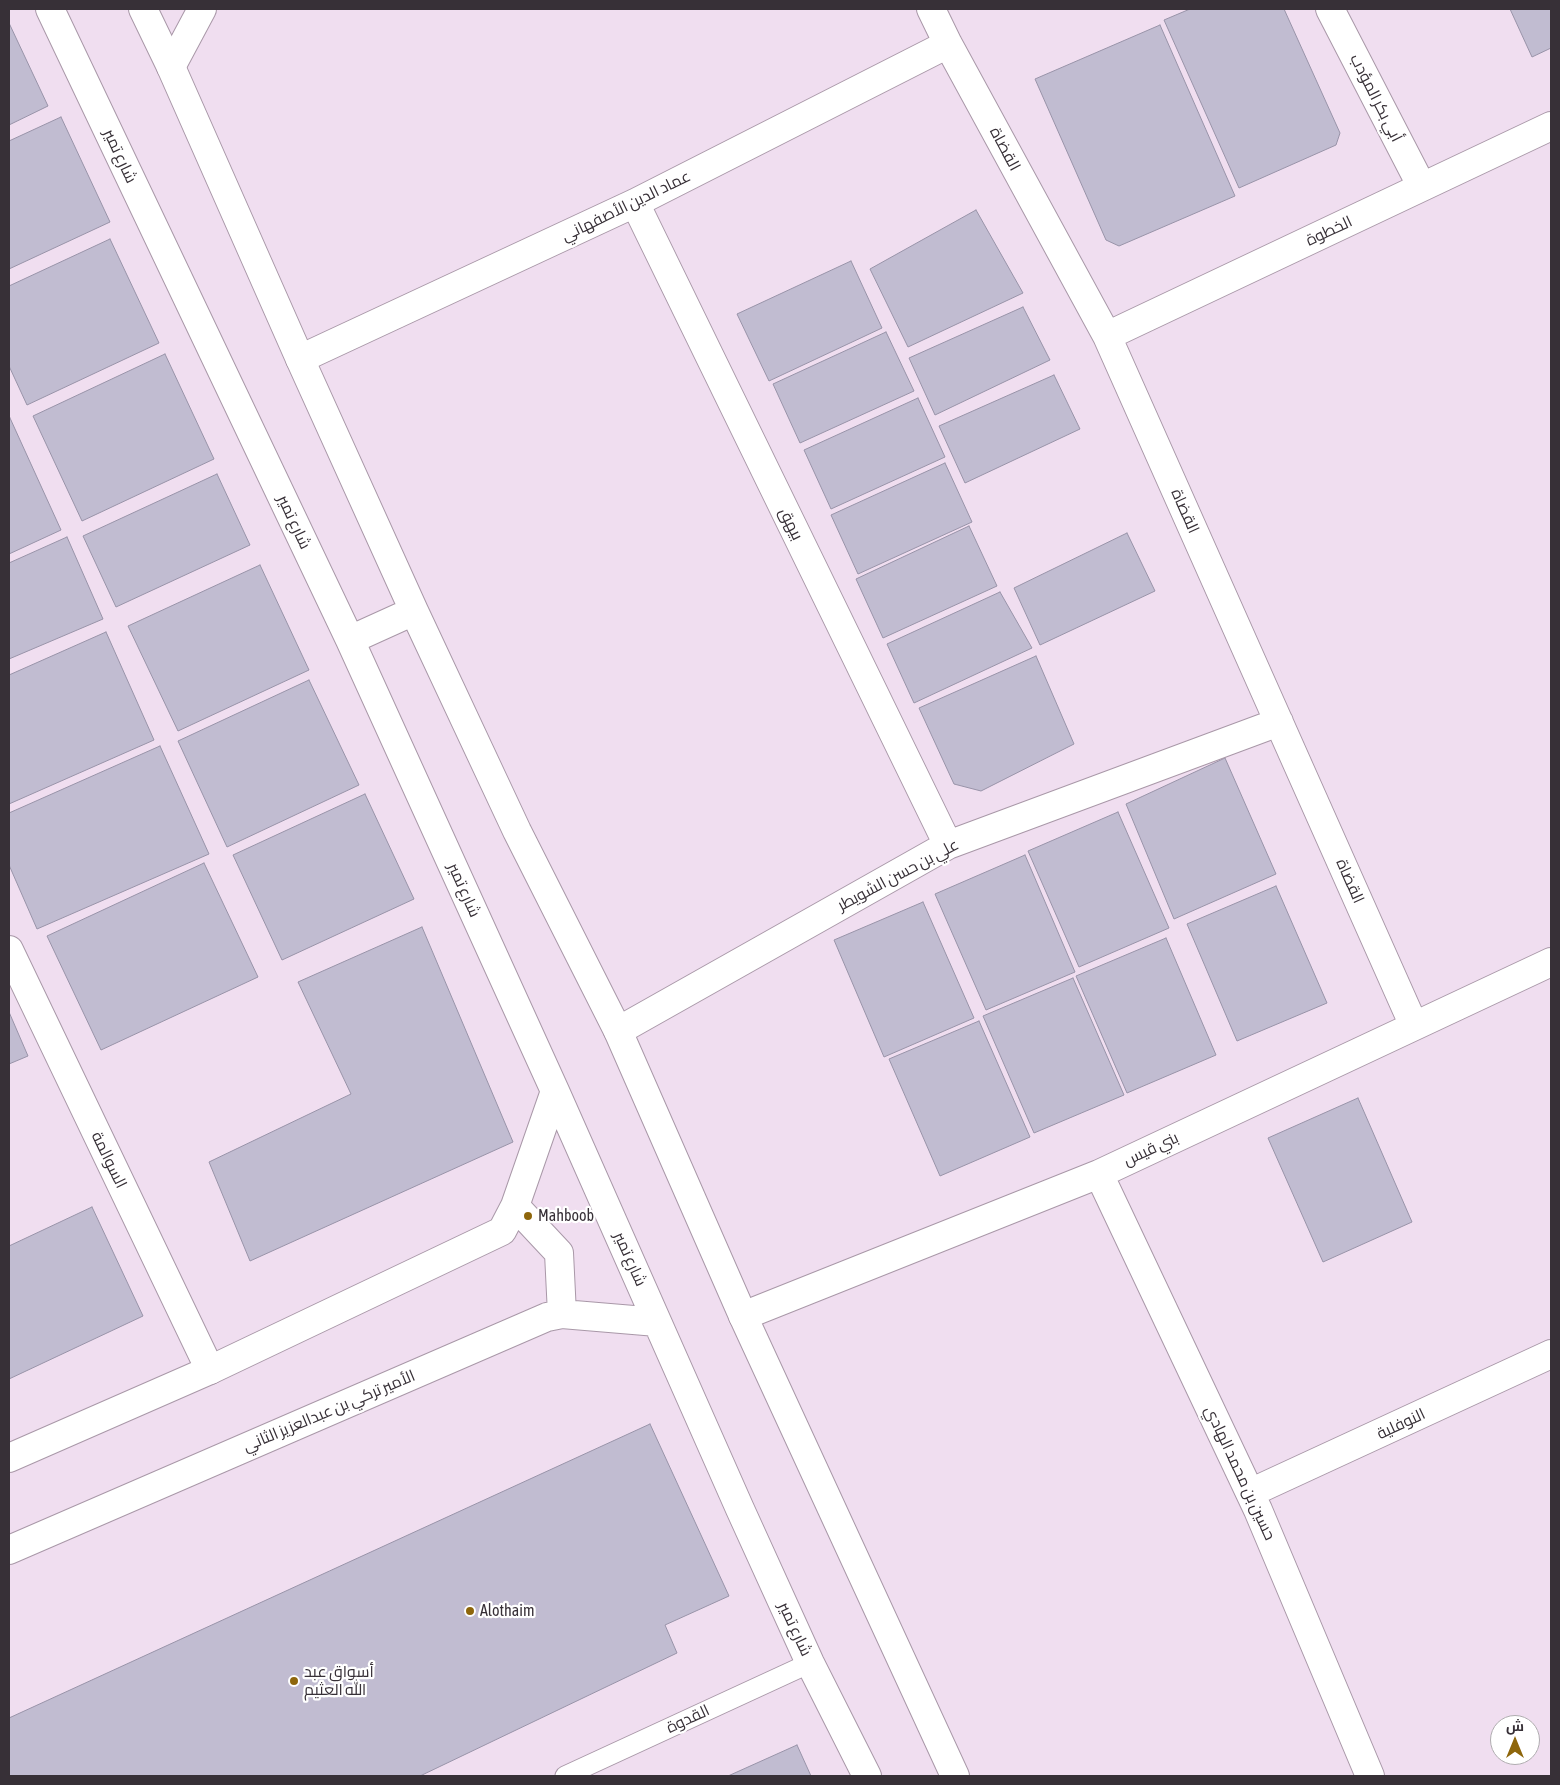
<!DOCTYPE html>
<html>
<head>
<meta charset="utf-8">
<style>
  body { margin:0 }
  #map { position:relative; width:1560px; height:1785px; overflow:hidden; background:#f0def0; font-family:"Asap Condensed",Cairo,sans-serif }
  canvas { display:block }
  .frame { position:absolute; inset:0; border:10px solid #373037; pointer-events:none }
  .north { position:absolute; left:1490px; top:1715px; width:50px; height:50px; box-sizing:border-box; background:#fff; border:1px solid #afacaf; border-radius:50%; rotate:0deg; font-size:14px; font-weight:700; line-height:20px; text-align:center; color:#373037 }
  .north::after { content:''; display:block; margin:auto; width:18px; height:22px; background:#8e660b; clip-path:polygon(50% 0,100% 100%,50% 72%,0 100%) }
</style>
</head>
<body>
<div id="map">
<canvas width="1560" height="1785"></canvas>
<div class="frame"></div>
<div class="north">ش</div>
</div>
<script>
const ctx = document.querySelector('canvas').getContext('2d');
ctx.lineJoin = 'round';
function fill(path, color) { ctx.fillStyle = color; ctx.fill(path, 'evenodd'); }
const toPath = rows => new Path2D(rows.map(r => 'M' + r).join(''));
function stroke(path, color, width, dash) { ctx.strokeStyle = color; ctx.lineWidth = width; ctx.lineCap = dash ? 'butt' : 'round'; ctx.setLineDash(dash || []); ctx.stroke(path); }
function label(font, color, halo, rows, align = 'center') {
  ctx.font = font + ' "Asap Condensed",Cairo,sans-serif'; ctx.lineWidth = 4.5; ctx.setLineDash([]); ctx.textBaseline = 'middle'; ctx.strokeStyle = halo; ctx.fillStyle = color; for (const [text, x, y, turn = 0] of rows) {
    ctx.save(); ctx.translate(x, y); ctx.rotate((+turn || 0) * Math.PI / 180); ctx.textAlign = isNaN(turn) ? turn : align; if (halo) ctx.strokeText(text, 0, 0); ctx.fillText(text, 0, 0); ctx.restore();
  }
}
const building = toPath([
  [1190,9,1284,9,1340,133,1336,145,1239,188,1164,20,1190,9],
  [1510,9,1551,9,1551,48,1532,57,1510,9],
  [9,23,48,106,9,125,9,23],
  [1160,25,1235,196,1119,246,1106,240,1035,79,1160,25],
  [61,117,110,222,9,269,9,141,61,117],
  [976,210,1023,293,908,347,870,269,976,210],
  [110,239,159,343,27,405,9,366,9,286,110,239],
  [851,261,882,328,769,381,737,314,851,261],
  [1023,307,1050,360,935,415,909,358,1023,307],
  [886,332,914,391,800,443,773,384,886,332],
  [165,354,214,459,82,521,33,416,165,354],
  [1054,375,1080,429,965,483,939,426,1054,375],
  [918,398,945,457,831,509,804,450,918,398],
  [10,418,61,530,9,554,9,419,10,418],
  [945,463,972,522,858,574,831,515,945,463],
  [217,474,250,545,116,607,83,536,217,474],
  [969,526,997,586,883,638,856,579,969,526],
  [1127,533,1155,591,1040,645,1014,588,1127,533],
  [67,537,103,619,9,659,9,563,67,537],
  [260,565,309,670,178,731,128,626,260,565],
  [1000,592,1032,648,914,703,887,644,1000,592],
  [106,632,154,740,9,804,9,675,106,632],
  [1036,656,1074,744,981,791,954,784,919,708,1036,656],
  [309,680,359,785,227,847,178,741,309,680],
  [160,746,209,854,37,929,9,865,9,813,160,746],
  [1225,758,1276,874,1174,919,1126,804,1225,758],
  [365,794,414,899,282,960,233,855,365,794],
  [1118,812,1169,928,1079,967,1028,851,1118,812],
  [1025,855,1075,972,986,1010,935,894,1025,855],
  [204,863,258,977,101,1050,47,936,204,863],
  [1276,886,1327,1003,1237,1041,1187,924,1276,886],
  [923,902,974,1018,884,1057,834,940,923,902],
  [422,927,513,1142,250,1261,209,1162,351,1094,298,982,422,927],
  [1166,938,1216,1055,1127,1093,1076,976,1166,938],
  [1073,978,1124,1095,1034,1133,983,1016,1073,978],
  [9,1012,28,1056,9,1064,9,1012],
  [979,1021,1030,1137,940,1176,889,1059,979,1021],
  [1358,1098,1412,1222,1323,1262,1268,1138,1358,1098],
  [92,1207,143,1316,9,1379,9,1246,92,1207],
  [650,1424,729,1596,665,1625,677,1653,420,1776,9,1776,9,1718,650,1424],
  [797,1745,811,1776,728,1776,797,1745]
]);
fill(building, '#c1bcd1');
stroke(building, '#9893a8', 1);
const lane = toPath([
  [565,1776,810,1663]
]);
const street = toPath([
  [931,9,948,44,1107,336,1414,1026],
  [1330,9,1422,187],
  [171,67,202,9],
  [635,203,948,845],
  [1107,336,1551,126],
  [300,359,635,203,948,44],
  [9,950,210,1370],
  [618,1031,948,845,1279,722],
  [1099,1174,1258,1510,1370,1776],
  [743,1316,1099,1174,1551,962],
  [1250,1493,1551,1354]
]);
const secondary = toPath([
  [50,9,350,640,555,1091,740,1509,810,1663,867,1776],
  [143,9,171,67,300,359,414,611,517,831,618,1031,743,1316,955,1776],
  [350,640,414,611],
  [515,1206,559,1253,562,1314],
  [9,1458,210,1370,502,1231,515,1206,555,1091],
  [9,1550,547,1317,562,1314,657,1322]
]);
stroke(lane, '#a998a8', 21);
stroke(street, '#a998a8', 30);
stroke(secondary, '#a998a8', 30);
stroke(lane, '#fff', 19);
stroke(street, '#fff', 28);
stroke(secondary, '#fff', 28);
for (const [x, y, r, color] of [
  [528,1216,5,"#8e660b"],
  [470,1611,5,"#8e660b"],
  [294,1681,5,"#8e660b"]
]) { const dot = new Path2D(); dot.arc(x, y, r, 0, 2 * Math.PI); ctx.fillStyle = color; ctx.fill(dot); stroke(dot, '#fff', 2); }
label('16px', '#373037', '#fff', [
  ["أبي بكر المؤدب",1376,98,63],
  ["القضاة",1005,149,62],
  ["شارع تمير",120,156,65],
  ["عماد الدين الأصفهاني",626,206,-26],
  ["الخطوة",1329,231,-25],
  ["القضاة",1185,511,66],
  ["شارع تمير",294,522,65],
  ["بيهق",791,524,64],
  ["علي بن حسن الشويطر",898,875,-28],
  ["القضاة",1350,881,66],
  ["شارع تمير",464,890,66],
  ["بني قيس",1151,1149,-25],
  ["السوالمة",109,1160,64],
  ["شارع تمير",630,1259,66],
  ["الأمير تركي بن عبدالعزيز الثاني",329,1411,-23],
  ["النوفلية",1401,1424,-25],
  ["حسين بن محمد الهادي",1240,1473,65],
  ["شارع تمير",795,1629,65],
  ["القدوة",688,1719,-25]
]);
label('16px', '#373037', '#fff', [
  ["Mahboob",538,1216],
  ["Alothaim",480,1611],
  ["أسواق عبد",304,1672],
  ["الله العثيم",304,1690]
], 'left');
</script>
</body>
</html>
